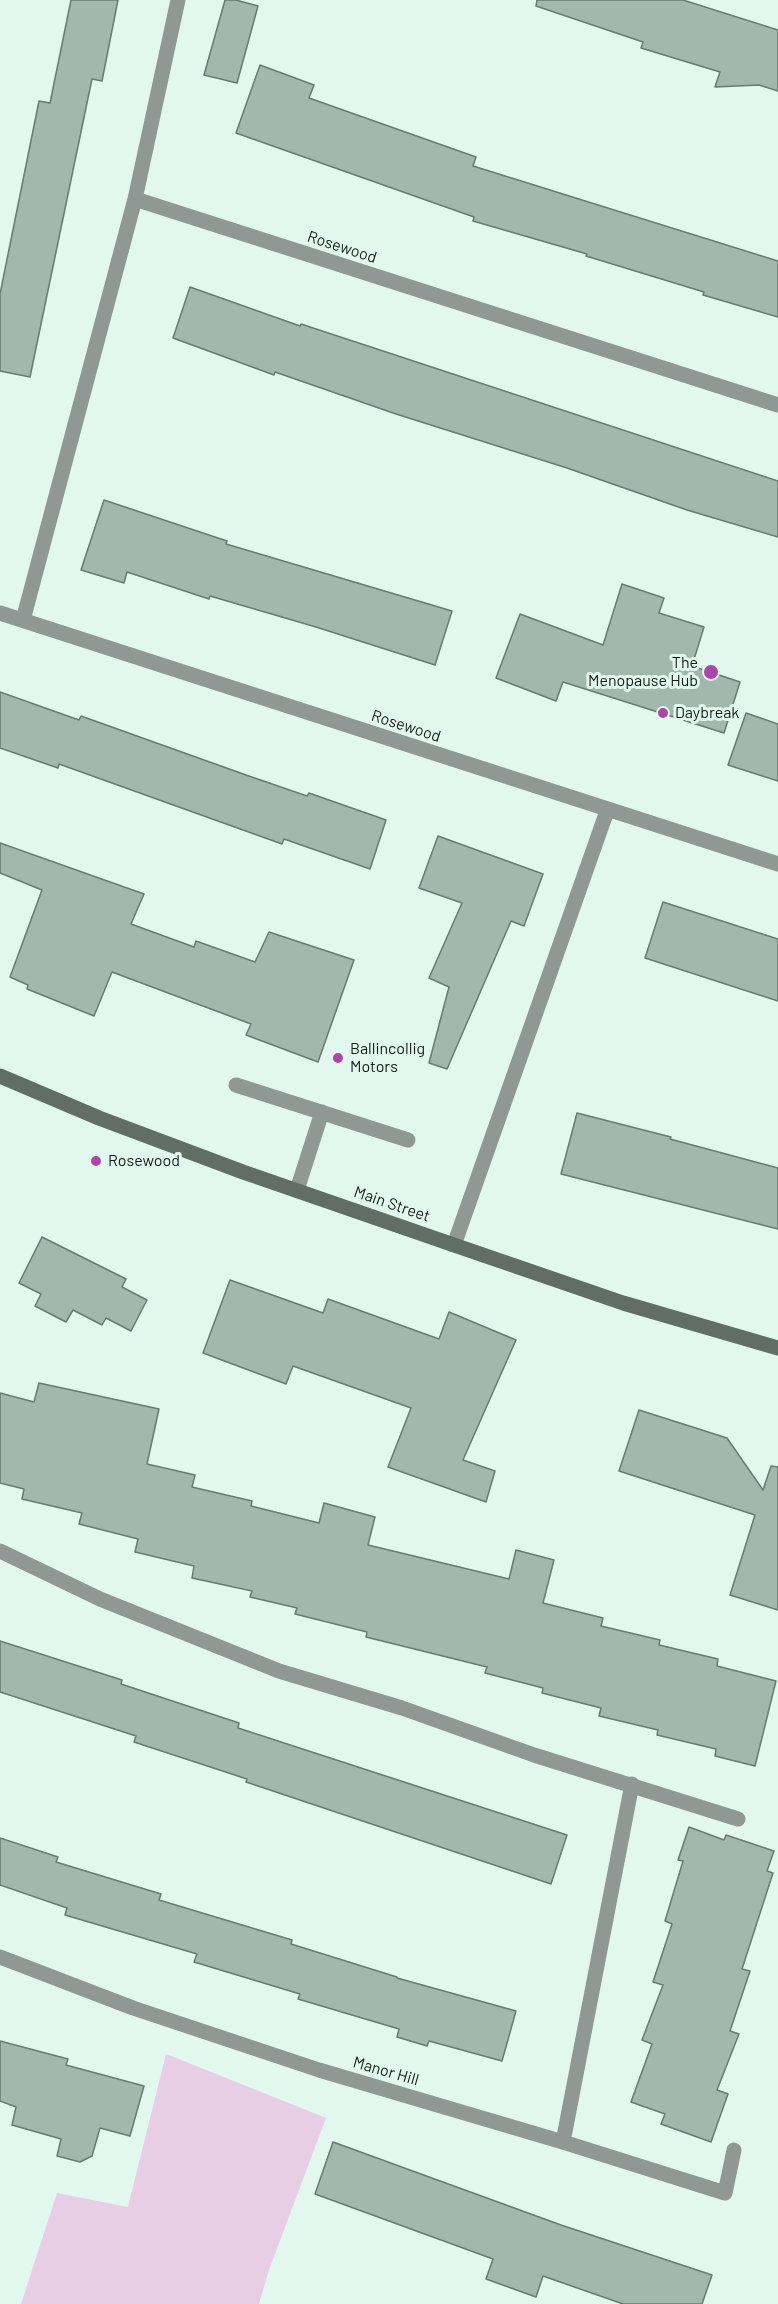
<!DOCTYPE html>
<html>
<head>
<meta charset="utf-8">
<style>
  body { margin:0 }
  canvas { display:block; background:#e2f8ee }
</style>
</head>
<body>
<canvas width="778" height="2304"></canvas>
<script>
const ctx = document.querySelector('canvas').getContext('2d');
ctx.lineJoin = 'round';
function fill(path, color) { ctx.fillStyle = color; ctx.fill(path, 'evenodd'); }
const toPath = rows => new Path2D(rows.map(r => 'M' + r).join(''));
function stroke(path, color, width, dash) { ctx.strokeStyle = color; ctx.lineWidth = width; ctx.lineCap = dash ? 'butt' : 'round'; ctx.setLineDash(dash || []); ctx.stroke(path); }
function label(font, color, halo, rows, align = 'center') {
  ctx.font = font + ' Barlow,sans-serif'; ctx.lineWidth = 6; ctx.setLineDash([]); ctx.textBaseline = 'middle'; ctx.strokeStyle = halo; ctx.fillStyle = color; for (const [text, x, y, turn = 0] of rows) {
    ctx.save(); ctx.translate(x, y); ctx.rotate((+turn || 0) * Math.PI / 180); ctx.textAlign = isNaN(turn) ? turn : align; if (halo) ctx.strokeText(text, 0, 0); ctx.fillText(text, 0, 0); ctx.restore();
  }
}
fill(toPath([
  [166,2054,326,2118,269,2270,259,2304,21,2304,57,2193,128,2207]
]), '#e8cee5');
const building = toPath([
  [71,0,118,0,102,81,92,79,30,377,0,371,0,294,39,101,50,103,71,0],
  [225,0,236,0,258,6,237,83,204,75,225,0],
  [537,0,683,0,778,30,778,91,759,85,715,87,720,72,641,48,643,42,536,6,537,0],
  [260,65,314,85,309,98,476,157,473,166,778,261,778,317,703,295,704,292,586,256,587,254,473,221,474,217,236,133,260,65],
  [190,287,300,326,301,324,778,481,778,537,687,510,567,468,396,414,275,372,274,375,173,338,190,287],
  [104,500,227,541,226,544,452,611,435,665,316,627,210,596,209,599,127,572,124,583,81,570,104,500],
  [622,584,664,598,659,613,704,627,692,666,740,682,724,733,563,682,556,701,496,678,520,614,603,645,622,584],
  [0,692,79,720,81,716,246,775,307,796,309,793,386,820,370,869,284,839,282,844,59,764,58,768,0,748,0,692],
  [746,713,778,724,778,781,728,765,746,713],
  [438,836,543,874,524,926,511,921,447,1069,429,1063,449,987,429,978,462,903,419,888,438,836],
  [0,843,144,894,131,924,194,947,196,941,255,962,269,932,354,960,318,1062,246,1035,251,1024,112,972,94,1016,27,989,28,985,10,977,42,890,0,873,0,843],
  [663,902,778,939,778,1001,645,958,663,902],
  [577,1113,671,1137,670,1139,778,1168,778,1229,561,1174,577,1113],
  [42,1237,126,1279,122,1287,147,1300,131,1331,106,1318,102,1325,73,1310,66,1322,35,1306,41,1294,19,1283,42,1237],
  [230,1280,323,1313,328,1299,439,1339,449,1312,516,1340,463,1460,495,1471,486,1502,388,1467,411,1408,293,1366,286,1384,203,1353,230,1280],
  [39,1383,159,1409,147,1464,195,1475,192,1487,252,1501,251,1506,319,1523,324,1503,375,1517,368,1545,509,1579,516,1550,554,1560,543,1603,603,1618,601,1626,660,1640,659,1645,718,1659,717,1666,776,1681,755,1766,715,1756,716,1749,657,1735,658,1730,599,1716,601,1708,542,1693,543,1688,485,1673,487,1667,366,1637,367,1632,295,1614,297,1608,250,1597,252,1591,192,1578,194,1566,135,1552,138,1539,79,1524,82,1513,22,1499,24,1489,0,1483,0,1393,34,1402,39,1383],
  [639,1410,727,1438,763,1490,771,1466,778,1467,778,1610,730,1595,755,1515,619,1471,639,1410],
  [0,1641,122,1680,121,1684,239,1723,238,1728,567,1835,551,1884,246,1782,247,1779,134,1742,136,1736,0,1692,0,1641],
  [689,1827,724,1840,726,1835,774,1851,767,1871,773,1873,742,1969,750,1971,730,2031,739,2034,717,2090,728,2094,711,2142,661,2124,665,2114,631,2102,652,2044,642,2040,663,1985,653,1982,672,1924,665,1921,683,1861,678,1860,689,1827],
  [0,1838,58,1857,56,1862,161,1894,159,1900,292,1940,291,1944,397,1977,397,1978,516,2011,502,2061,429,2041,427,2046,397,2037,399,2029,298,1999,300,1994,194,1962,197,1954,65,1915,67,1908,0,1885,0,1838],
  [0,2041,68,2059,66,2065,144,2086,130,2136,100,2128,92,2156,80,2162,57,2156,61,2139,12,2125,16,2107,0,2101,0,2041],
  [333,2142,561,2225,712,2275,702,2304,623,2304,543,2276,536,2297,486,2279,493,2259,315,2194,333,2142]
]);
fill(building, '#a2b7ae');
stroke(building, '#687b72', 1.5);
stroke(toPath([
  [236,1085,408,1140],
  [297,1190,322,1112]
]), '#8f9894', 15);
stroke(toPath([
  [135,199,778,405],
  [0,613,778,864],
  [23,620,135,199,178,0],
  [454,1245,607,811],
  [0,1551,100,1599,279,1671,402,1708,534,1755,738,1819],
  [0,1957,133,2008,319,2070,563,2142,725,2193,734,2150],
  [563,2142,632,1784]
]), '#8f9894', 15);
stroke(toPath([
  [0,1076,99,1118,243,1172,454,1245,623,1303,778,1348]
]), '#616e68', 15);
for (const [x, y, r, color] of [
  [711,672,8,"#ad46a9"],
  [663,713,6,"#ad46a9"],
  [338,1058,6,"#ad46a9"],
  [96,1161,6,"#ad46a9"]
]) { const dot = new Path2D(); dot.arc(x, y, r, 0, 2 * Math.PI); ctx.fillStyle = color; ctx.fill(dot); stroke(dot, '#e2f8ee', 2); }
label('16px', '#151d19', '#e2f8ee', [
  ["Rosewood",342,247,18],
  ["Rosewood",406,726,18],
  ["Main Street",392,1204,19],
  ["Manor Hill",386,2071,16]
]);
label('16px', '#151d19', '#e2f8ee', [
  ["The",698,663,"right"],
  ["Menopause Hub",698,681,"right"],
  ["Daybreak",675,713],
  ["Ballincollig",350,1049],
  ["Motors",350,1067],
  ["Rosewood",108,1161]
], 'left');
</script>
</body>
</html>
